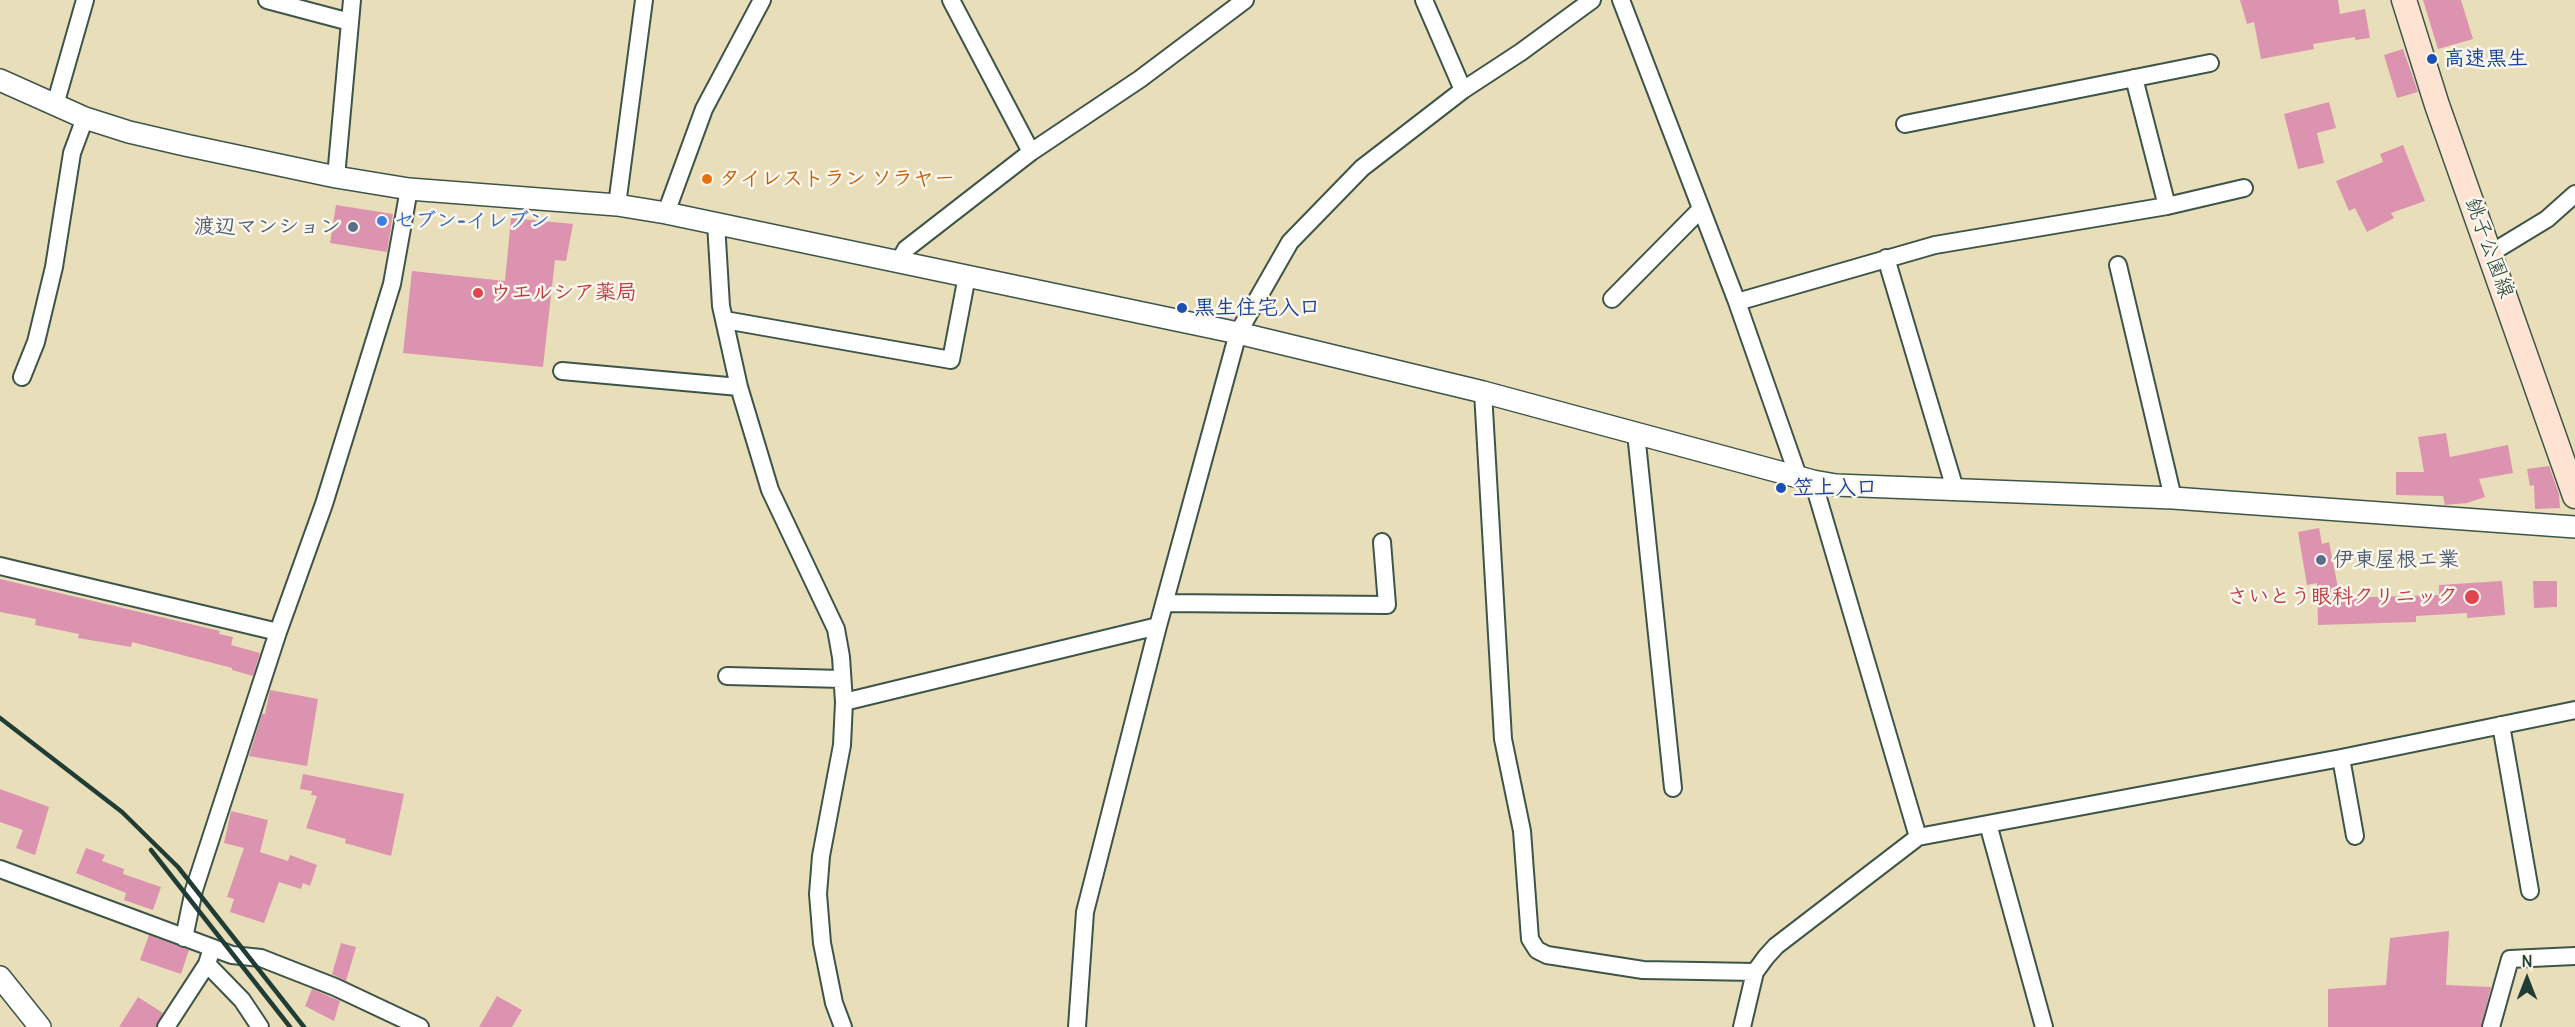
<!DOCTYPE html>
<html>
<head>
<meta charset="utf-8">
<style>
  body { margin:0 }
  #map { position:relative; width:2575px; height:1027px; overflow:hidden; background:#e9deba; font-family:Delius,sans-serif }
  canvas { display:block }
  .north { position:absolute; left:2497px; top:949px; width:60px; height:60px; -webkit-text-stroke:4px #fbf7ec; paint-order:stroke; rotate:0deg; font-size:16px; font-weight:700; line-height:24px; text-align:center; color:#1f3d34 }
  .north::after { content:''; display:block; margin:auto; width:21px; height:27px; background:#1f3d34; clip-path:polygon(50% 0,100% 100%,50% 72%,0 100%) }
</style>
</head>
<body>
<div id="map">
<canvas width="2575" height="1027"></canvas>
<div class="north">N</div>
</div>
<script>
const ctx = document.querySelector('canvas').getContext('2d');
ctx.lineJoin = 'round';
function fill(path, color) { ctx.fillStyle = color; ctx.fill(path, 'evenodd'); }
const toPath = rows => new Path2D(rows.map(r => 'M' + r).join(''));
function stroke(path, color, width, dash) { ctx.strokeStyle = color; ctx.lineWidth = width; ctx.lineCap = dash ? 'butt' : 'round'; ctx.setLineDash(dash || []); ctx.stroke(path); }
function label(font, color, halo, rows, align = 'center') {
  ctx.font = font + ' Delius,"Klee One",sans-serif'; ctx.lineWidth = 5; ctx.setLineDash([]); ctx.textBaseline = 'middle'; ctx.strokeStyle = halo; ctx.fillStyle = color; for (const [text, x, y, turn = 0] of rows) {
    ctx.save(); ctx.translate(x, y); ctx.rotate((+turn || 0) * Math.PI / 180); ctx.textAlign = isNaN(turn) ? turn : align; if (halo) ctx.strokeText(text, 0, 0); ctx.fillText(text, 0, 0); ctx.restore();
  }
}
fill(toPath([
  [2240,0,2338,0,2340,14,2365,9,2370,38,2355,40,2355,37,2313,44,2314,49,2261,59,2254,22,2247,24],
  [2423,0,2461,0,2473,39,2438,49],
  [2403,49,2418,92,2397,98,2384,55],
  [2329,102,2336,128,2317,133,2324,163,2298,169,2284,114],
  [2403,145,2425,201,2391,213,2394,218,2367,232,2355,208,2349,211,2336,181,2383,162,2380,154],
  [336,205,393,214,387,252,330,243],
  [511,218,573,224,566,261,555,260,543,367,403,353,412,271,505,281],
  [2446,433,2450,457,2508,445,2513,473,2479,479,2485,497,2467,503,2445,505,2443,496,2396,495,2396,472,2424,472,2418,437],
  [2549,466,2559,494,2560,508,2535,509,2534,485,2530,486,2527,469],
  [2319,528,2322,544,2329,542,2340,598,2439,595,2439,585,2502,581,2505,615,2467,618,2467,613,2416,616,2416,622,2318,625,2317,583,2307,585,2298,532],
  [0,579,220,631,219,634,233,637,231,645,260,653,253,676,232,670,232,668,132,642,131,647,78,638,79,634,35,625,36,619,0,612],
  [2533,581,2557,581,2557,607,2534,608],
  [270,690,318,699,307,766,249,756,262,714,265,714],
  [303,774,404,794,391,856,345,843,346,839,306,828,317,796,311,795,312,791,300,789],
  [0,789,49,807,35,855,16,848,23,830,0,822],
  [231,811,268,820,260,852,288,861,290,855,317,865,310,886,303,883,301,889,279,882,264,923,230,912,234,899,227,897,244,848,224,843],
  [86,848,105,855,102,861,124,869,123,874,161,887,153,910,124,900,126,893,76,873],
  [2449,931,2446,985,2491,987,2481,1027,2328,1027,2328,989,2386,985,2390,938],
  [149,935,189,950,181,974,140,960],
  [341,943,356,947,346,981,332,974],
  [312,989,340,1001,334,1021,305,1006],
  [497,996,522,1010,512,1027,479,1027],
  [138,997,163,1013,156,1027,119,1027]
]), '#dc93af');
const minor = toPath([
  [267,0,350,22],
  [951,0,1031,152],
  [1424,0,1463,90],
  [1621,0,1737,302,1798,476],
  [2134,78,2167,206],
  [55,105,85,0],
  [1905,124,2210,63],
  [336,177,352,0],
  [617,205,644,0],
  [666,213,704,109,762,0],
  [716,223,721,306,739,387,770,490,836,629,841,657,844,702,842,745,821,856,818,894,822,943,834,1003,843,1027],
  [2491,253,2547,219,2575,194],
  [1886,258,1955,489],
  [898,263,906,249,1031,152,1140,79,1245,0],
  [2118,265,2173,498],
  [1612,299,1701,209],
  [1737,302,1935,245,2167,206,2244,188],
  [725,320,951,360,967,276],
  [562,371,739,387],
  [22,377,36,342,54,267,72,153,85,118],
  [1483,392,1503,739,1522,831,1530,939,1537,950,1547,955,1643,970,1755,972],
  [1636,433,1673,788],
  [1813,481,1918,837],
  [0,566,278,632],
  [1166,603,1387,605,1382,542],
  [727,676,842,679],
  [844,702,1158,626],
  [2501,725,2530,891],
  [2341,758,2355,836],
  [1988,824,2044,1027],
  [0,869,232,955,261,958,335,987,420,1027],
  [184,938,194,890,278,632,324,504,392,284,409,189],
  [207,964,242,1000,260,1027],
  [166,1027,207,964,212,948],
  [1077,1027,1085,912,1158,626,1238,333,1290,242,1362,168,1463,90,1521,52,1592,0],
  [1742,1027,1755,972,1766,957,1776,946,1918,837,2341,758,2575,710],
  [2491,1027,2510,959,2575,956]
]);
const tertiary = toPath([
  [0,80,85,118,129,132,185,145,336,177,409,189,617,205,666,213,1238,333,1483,392,1813,481,1836,485,2173,498,2575,527],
  [0,977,40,1027]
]);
const secondary = toPath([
  [2404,0,2437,105,2575,496]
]);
stroke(minor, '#3d5548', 20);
stroke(tertiary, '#3d5548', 24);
stroke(secondary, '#3d5548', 27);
stroke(minor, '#fff', 16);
stroke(tertiary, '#fff', 21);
stroke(secondary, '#fee3d2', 24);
stroke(toPath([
  [0,718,122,812,178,867,304,1027],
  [151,850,290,1027]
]), '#1f3d34', 4.5);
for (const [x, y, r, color] of [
  [2432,59,6,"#1a4fb4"],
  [707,179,6,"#e8710a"],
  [382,221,6,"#3f7fe0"],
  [353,227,6,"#5c6f8a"],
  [478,293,6,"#e0444e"],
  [1182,308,6,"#1a4fb4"],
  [1781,488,6,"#1a4fb4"],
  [2321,560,6,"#5c6f8a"],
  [2472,597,8,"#e0444e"]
]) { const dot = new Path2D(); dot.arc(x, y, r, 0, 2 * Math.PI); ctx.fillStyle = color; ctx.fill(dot); stroke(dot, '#fbf7ec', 2); }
label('bold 21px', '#164399', '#fbf7ec', [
  ["高速黒生",2444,59],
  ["黒生住宅入口",1194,308],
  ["笠上入口",1793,488]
], 'left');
label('bold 21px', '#c56008', '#fbf7ec', [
  ["タイレストラン ソラヤー",719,179]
], 'left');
label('bold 21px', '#366cbe', '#fbf7ec', [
  ["セブン-イレブン",394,221]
], 'left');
label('bold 21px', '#4e5e75', '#fbf7ec', [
  ["渡辺マンション",341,227],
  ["伊東屋根エ業",2333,560,"left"]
], 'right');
label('21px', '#1f3d34', '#fbf7ec', [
  ["銚子公園線",2489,248,70]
]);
label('bold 21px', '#be3a42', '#fbf7ec', [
  ["ウエルシア薬局",490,293],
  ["さいとう眼科クリニック",2458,597,"right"]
], 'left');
</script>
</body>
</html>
